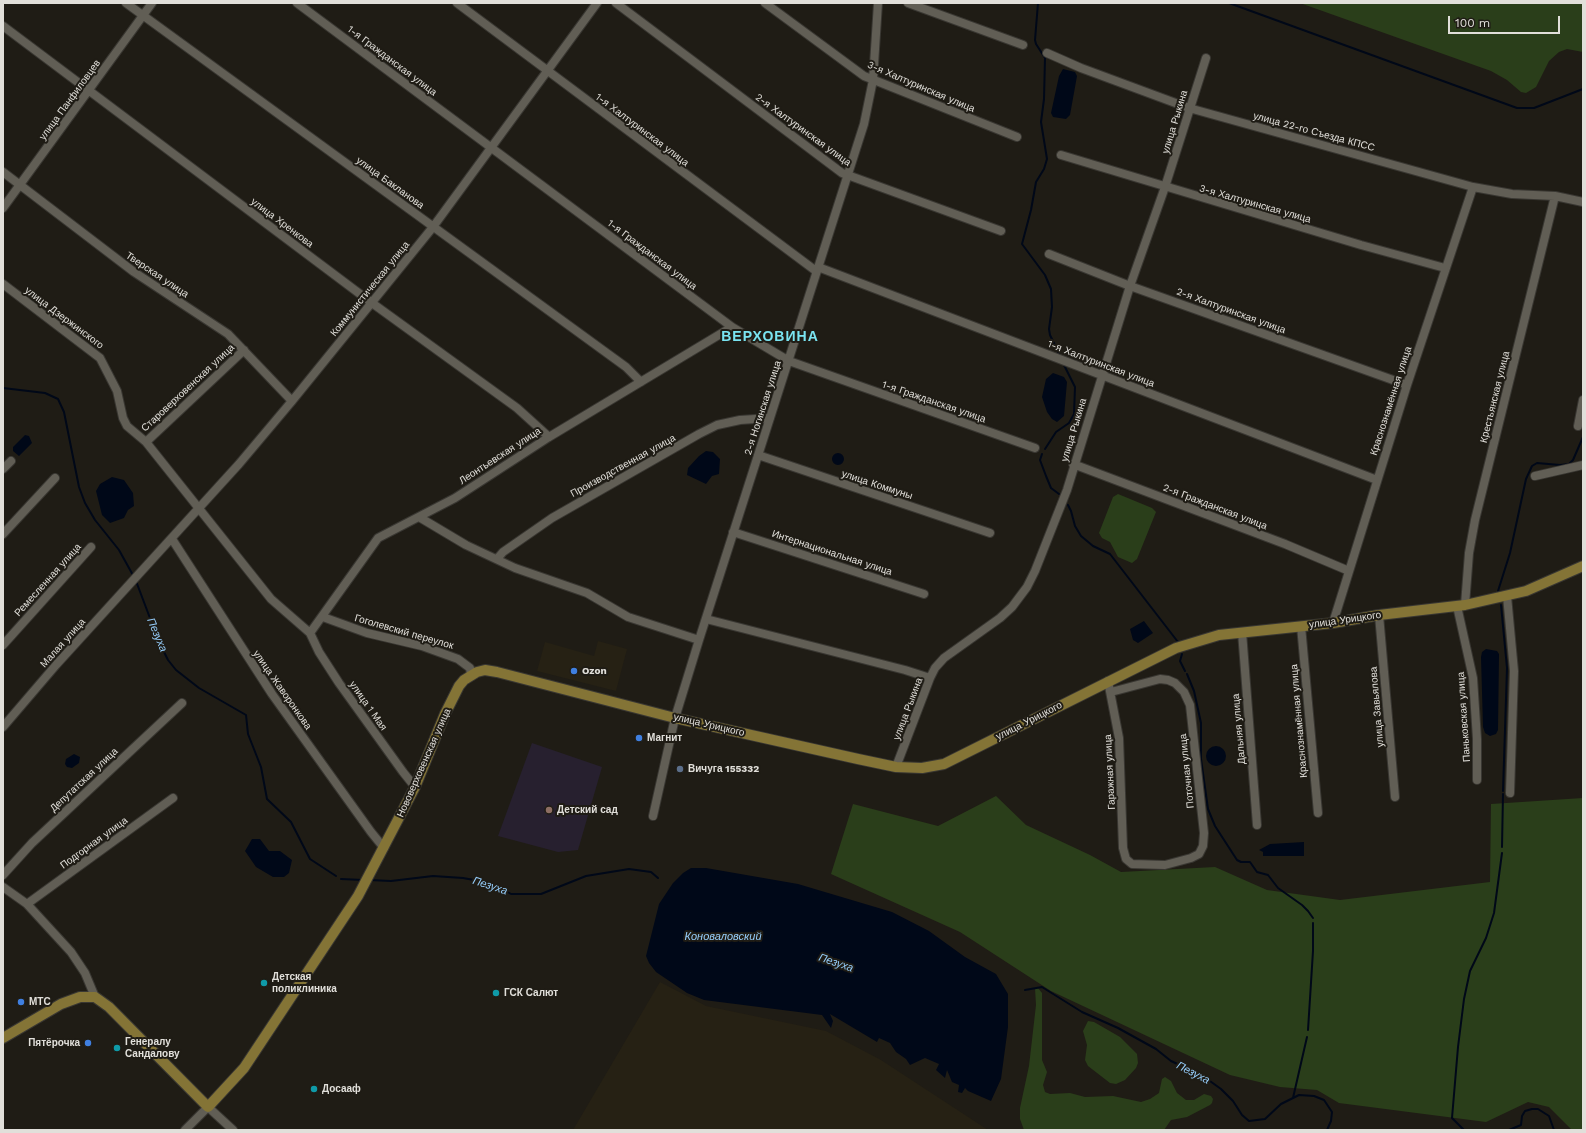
<!DOCTYPE html>
<html>
<head>
<meta charset="utf-8">
<style>
  body { margin:0 }
  #map { position:relative; width:1586px; height:1133px; overflow:hidden; background:#1f1c15; font-family:"Work Sans",sans-serif }
  canvas { display:block }
  .frame { position:absolute; inset:0; border:4px solid #e1dfda; pointer-events:none }
  .scale { position:absolute; left:1448px; top:16px; width:112px; height:18px; box-sizing:border-box; border:2px solid #e1dfda; border-top:0; padding-left:5px; font-size:12px; line-height:14px; white-space:nowrap; color:#e1dfda; -webkit-text-stroke:3px #1f1c15; paint-order:stroke }
</style>
</head>
<body>
<div id="map">
<canvas width="1586" height="1133"></canvas>
<div class="frame"></div>
<div class="scale">100 m</div>
</div>
<script>
const ctx = document.querySelector('canvas').getContext('2d');
ctx.lineJoin = 'round';
function fill(path, color) { ctx.fillStyle = color; ctx.fill(path, 'evenodd'); }
const toPath = rows => new Path2D(rows.map(r => 'M' + r).join(''));
function stroke(path, color, width, dash) { ctx.strokeStyle = color; ctx.lineWidth = width; ctx.lineCap = dash ? 'butt' : 'round'; ctx.setLineDash(dash || []); ctx.stroke(path); }
function label(font, color, halo, rows, align = 'center') {
  ctx.font = font + ' "Work Sans",sans-serif'; ctx.lineWidth = 4; ctx.setLineDash([]); ctx.textBaseline = 'middle'; ctx.strokeStyle = halo; ctx.fillStyle = color; for (const [text, x, y, turn = 0] of rows) {
    ctx.save(); ctx.translate(x, y); ctx.rotate((+turn || 0) * Math.PI / 180); ctx.textAlign = isNaN(turn) ? turn : align; if (halo) ctx.strokeText(text, 0, 0); ctx.fillText(text, 0, 0); ctx.restore();
  }
}
fill(toPath([
  [598,641,627,649,616,691,537,671,545,642,594,656],
  [660,982,706,1006,826,1031,881,1060,988,1130,573,1130]
]), '#262114');
fill(toPath([
  [532,743,602,767,578,850,558,852,498,836]
]), '#27202f');
fill(toPath([
  [1300,3,1583,3,1583,52,1567,49,1559,52,1549,61,1536,87,1526,93,1521,92,1507,80,1491,71],
  [1118,494,1152,508,1156,512,1137,559,1132,563,1118,557,1110,542,1102,538,1099,533,1113,497],
  [996,796,1026,825,1090,855,1121,872,1215,867,1267,890,1340,900,1490,882,1491,804,1583,798,1583,1130,1572,1130,1549,1107,1528,1102,1486,1122,1339,1103,1317,1090,1280,1087,1230,1075,1051,991,960,932,831,874,853,804,938,826],
  [1035,988,1038,988,1042,993,1042,1060,1047,1072,1043,1085,1045,1092,1050,1094,1070,1093,1085,1097,1113,1096,1141,1102,1150,1099,1159,1093,1162,1079,1165,1077,1171,1081,1177,1093,1186,1100,1194,1100,1204,1094,1211,1096,1213,1099,1212,1103,1210,1105,1187,1117,1171,1120,1164,1130,1024,1130,1020,1119,1020,1108,1029,1066,1036,1005],
  [1088,1021,1094,1022,1120,1037,1137,1054,1138,1063,1136,1068,1125,1080,1116,1084,1110,1083,1088,1066,1085,1060,1087,1045,1083,1031]
]), '#2a3e1a');
fill(toPath([
  [1063,69,1075,72,1077,76,1070,115,1066,119,1053,117,1051,113,1059,76],
  [1053,373,1064,377,1067,382,1064,416,1057,422,1052,419,1047,412,1042,397,1046,379],
  [25,435,29,436,32,443,19,456,13,451,13,447],
  [706,451,713,452,720,459,719,474,712,476,706,484,687,475,688,468,699,456],
  '832 459a6 6 0 1 1 12 0a6 6 0 1 1-12 0Z',
  [112,477,124,480,133,493,134,506,128,510,124,518,110,523,102,515,96,491,100,484],
  [1144,621,1153,633,1138,643,1133,640,1130,629],
  [1486,649,1497,651,1499,654,1498,730,1496,734,1490,736,1485,733,1483,727,1481,657,1482,652],
  '1206 756a10 10 0 1 1 20 0a10 10 0 1 1-20 0Z',
  [74,754,80,757,79,763,72,768,67,767,65,764,66,759],
  [252,839,260,839,269,851,280,851,292,860,289,873,284,877,273,877,256,867,245,851],
  [1304,842,1304,856,1263,856,1263,852,1259,850,1270,844],
  [691,868,706,868,798,884,892,912,929,931,965,957,996,974,1008,994,1008,1027,1001,1079,991,1101,968,1091,965,1088,962,1093,958,1092,959,1085,952,1082,947,1070,945,1078,936,1070,939,1064,925,1058,910,1065,906,1059,896,1052,890,1043,879,1038,877,1042,830,1014,833,1021,831,1028,822,1015,704,1000,687,993,656,972,649,963,646,956,659,904,673,883,683,873]
]), '#000818');
stroke(toPath([
  [1038,3,1035,40,1036,44,1045,58,1044,99,1041,122,1047,159,1044,169,1036,182,1031,210,1022,244,1045,275,1051,289,1052,307,1049,329,1050,335,1060,356],
  [1229,3,1517,108,1534,108,1583,89],
  [3,388,45,393,58,399,64,412,79,487,85,503,95,520,119,550,134,577],
  [1045,449,1056,432,1069,423,1074,414,1075,387,1064,365],
  [1042,454,1040,460,1046,476,1051,488,1059,494],
  [1068,505,1071,511,1075,526,1081,536,1093,546,1110,554,1178,642],
  [136,581,159,642,168,660,176,670,199,688,246,715,248,734,261,767,267,799,291,822,310,859,336,876],
  [1498,591,1510,553,1526,479,1532,466,1537,463,1560,465,1569,464,1573,460,1583,437],
  [1501,605,1507,668,1503,791],
  [1182,654,1180,661,1185,671],
  [1187,674,1194,691,1201,723,1201,759,1208,809,1215,826,1237,860,1241,862,1250,862,1257,872,1268,875,1278,888,1302,905,1308,911,1313,918],
  [1502,847,1503,794],
  [341,879,363,880],
  [369,880,391,881,433,876,463,878,474,880,485,887,501,888,511,894,541,894,586,876,629,869,651,872,658,878],
  [1025,990,1042,987,1082,1012,1118,1028,1156,1049,1171,1061,1203,1076,1221,1089,1233,1101,1242,1115,1249,1121,1265,1119,1281,1104,1299,1095,1314,1096,1324,1100,1332,1112,1331,1121,1327,1130],
  [1308,1030,1313,951,1313,923],
  [1293,1098,1307,1037],
  [1464,1130,1452,1118,1458,1047,1464,999,1470,971,1486,938,1494,913,1502,853],
  [1509,1130,1521,1125,1522,1116,1525,1111,1532,1109,1538,1109,1549,1116,1554,1130]
]), '#000818', 2);
const minor = toPath([
  [126,3,626,367,641,382],
  [297,3,732,327,789,361,1035,448],
  [457,3,816,271],
  [616,3,842,173,1001,231],
  [765,3,864,76,1017,137],
  [908,3,1023,45],
  [3,26,372,303,517,408,549,437],
  [1047,53,1081,68,1189,108,1473,187,1512,194,1555,196,1583,202],
  [1061,155,1361,245,1445,268],
  [3,172,134,272,228,334,292,401],
  [3,208,152,3],
  [1049,254,1130,286,1407,385],
  [818,267,1377,480],
  [3,284,100,358,117,391,123,418,127,426,146,442,271,599,310,633,319,652,339,683,403,772,415,787],
  [1578,426,1583,400],
  [146,442,244,350],
  [758,455,990,533],
  [1073,464,1285,544,1349,571],
  [3,469,11,461],
  [1535,476,1583,465],
  [419,517,466,545,515,568,587,593,628,617,699,640],
  [733,532,924,594],
  [3,534,55,478],
  [172,539,272,694,371,832,384,848],
  [497,559,503,552,552,518,699,434,717,425,740,420,770,418],
  [1507,596,1514,671,1510,793],
  [1465,605,1469,553,1475,520,1555,196],
  [1457,606,1473,678,1477,739,1477,780],
  [1379,615,1395,797],
  [323,617,367,633,422,646,458,659,470,668,471,675],
  [706,619,905,670,930,678],
  [1333,623,1407,385,1473,187],
  [1301,626,1318,813],
  [1242,632,1257,825],
  [310,633,378,538,455,498,549,437,732,327],
  [3,645,91,547],
  [1108,681,1119,738,1123,848,1126,859,1132,864,1165,865,1191,858,1199,854,1203,846,1204,833,1190,705,1184,692,1175,683,1168,680,1160,679,1111,692],
  [3,727,56,665,239,464,292,401,433,227,597,3],
  [896,767,930,678,935,668,944,658,1000,618,1012,607,1027,587,1035,571,1067,490,1130,286,1165,187,1206,58],
  [653,816,675,718,699,640,864,124,873,80,878,3],
  [3,875,32,843,182,703],
  [3,887,27,904,71,952,85,973,95,997],
  [27,904,173,798],
  [185,1130,208,1107,233,1130]
]);
const major = toPath([
  [3,1038,61,1004,80,997,95,997,109,1007,208,1107,244,1068,358,896,415,787,445,714,459,686,464,680,477,672,485,670,497,672,675,718,858,759,896,767,922,768,944,764,1176,648,1219,635,1333,623,1379,615,1465,605,1526,591,1583,566]
]);
stroke(minor, '#393732', 10);
stroke(major, '#393732', 12);
stroke(minor, '#615e55', 8);
stroke(major, '#847436', 10);
for (const [x, y, r, color] of [
  [574,671,4,"#3f7fe0"],
  [639,738,4,"#3f7fe0"],
  [680,769,4,"#5c6f8a"],
  [549,810,4,"#8d6e63"],
  [264,983,4,"#0f9aa8"],
  [496,993,4,"#0f9aa8"],
  [21,1002,4,"#3f7fe0"],
  [88,1043,4,"#3f7fe0"],
  [117,1048,4,"#0f9aa8"],
  [314,1089,4,"#0f9aa8"]
]) { const dot = new Path2D(); dot.arc(x, y, r, 0, 2 * Math.PI); ctx.fillStyle = color; ctx.fill(dot); stroke(dot, '#1f1c15', 1.5); }
label('10px', '#e1dfda', '#1f1c15', [
  ["1-я Гражданская улица",392,61,37],
  ["3-я Халтуринская улица",921,87,23],
  ["улица Панфиловцев",70,100,-54],
  ["улица Рыкина",1175,122,-73],
  ["1-я Халтуринская улица",642,130,37],
  ["2-я Халтуринская улица",803,130,36],
  ["улица 22-го Съезда КПСС",1314,132,15],
  ["улица Бакланова",390,183,36],
  ["3-я Халтуринская улица",1255,204,16],
  ["улица Хренкова",282,223,37],
  ["1-я Гражданская улица",652,255,37],
  ["Тверская улица",157,275,34],
  ["Коммунистическая улица",370,289,-51],
  ["2-я Халтуринская улица",1231,311,20],
  ["улица Дзержинского",64,318,37],
  ["1-я Халтуринская улица",1101,364,21],
  ["Староверховенская улица",188,388,-43],
  ["Крестьянская улица",1495,397,-76],
  ["Краснознамённая улица",1391,401,-72],
  ["1-я Гражданская улица",934,402,19],
  ["2-я Ногинская улица",763,408,-72],
  ["улица Рыкина",1074,430,-73],
  ["Леонтьевская улица",500,456,-33],
  ["Производственная улица",623,466,-29],
  ["улица Коммуны",877,485,18],
  ["2-я Гражданская улица",1215,507,21],
  ["Интернациональная улица",832,553,18],
  ["Ремесленная улица",48,580,-48],
  ["улица Урицкого",1345,620,-8],
  ["Гоголевский переулок",404,632,16],
  ["Малая улица",63,643,-48],
  ["улица Жаворонкова",282,690,55],
  ["улица 1 Мая",368,706,55],
  ["улица Завьялова",1377,707,-95],
  ["улица Рыкина",908,709,-69],
  ["Паньковская улица",1464,717,-94],
  ["улица Урицкого",1029,721,-27],
  ["Краснознамённая улица",1299,721,-95],
  ["улица Урицкого",709,725,13],
  ["Дальняя улица",1239,729,-95],
  ["Нововерховенская улица",424,763,-66],
  ["Поточная улица",1187,771,-96],
  ["Гаражная улица",1110,772,-93],
  ["Депутатская улица",84,780,-43],
  ["Подгорная улица",94,843,-36]
]);
label('bold 10px', '#e1dfda', '#1f1c15', [
  ["Ozon",582,671],
  ["Магнит",647,738],
  ["Вичуга 155332",688,769],
  ["Детский сад",557,810],
  ["Детская",272,977],
  ["поликлиника",272,989],
  ["ГСК Салют",504,993],
  ["МТС",29,1002],
  ["Генералу",125,1042],
  ["Сандалову",125,1054],
  ["Пятёрочка",80,1043,"right"],
  ["Досааф",322,1089]
], 'left');
label('italic 11px', '#95ccf9', '#1f1c15', [
  ["Пезуха",157,635,67],
  ["Пезуха",490,886,18],
  ["Коноваловский",723,937],
  ["Пезуха",836,963,19],
  ["Пезуха",1193,1073,27]
]);
ctx.letterSpacing = '1px';
label('bold 14px', '#7ae4f1', '#1f1c15', [
  ["ВЕРХОВИНА",770,337]
]);
ctx.letterSpacing = '0px';
</script>
</body>
</html>
